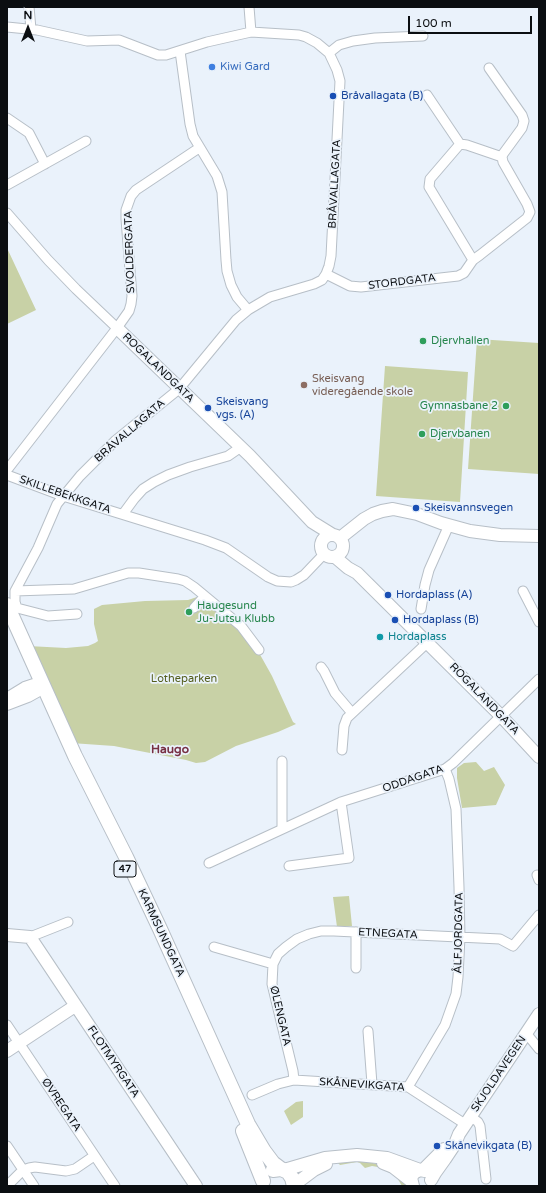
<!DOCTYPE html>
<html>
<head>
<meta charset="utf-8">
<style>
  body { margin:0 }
  #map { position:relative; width:546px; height:1193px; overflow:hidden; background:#eaf2fb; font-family:"Varela Round",sans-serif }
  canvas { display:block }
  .frame { position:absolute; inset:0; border:8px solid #0b0e11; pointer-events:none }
  .north { position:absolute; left:8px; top:8px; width:40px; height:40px; -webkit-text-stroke:3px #eaf2fb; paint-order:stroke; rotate:0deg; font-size:11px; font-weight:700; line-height:16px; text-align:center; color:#0b0e11 }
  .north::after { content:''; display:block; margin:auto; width:14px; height:18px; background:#0b0e11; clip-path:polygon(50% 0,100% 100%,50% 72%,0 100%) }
  .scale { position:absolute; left:408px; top:16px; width:124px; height:18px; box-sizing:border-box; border:2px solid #0b0e11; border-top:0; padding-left:5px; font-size:12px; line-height:14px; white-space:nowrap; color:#0b0e11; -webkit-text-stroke:3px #eaf2fb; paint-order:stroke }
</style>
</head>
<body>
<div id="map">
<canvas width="546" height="1193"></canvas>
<div class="frame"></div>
<div class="north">N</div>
<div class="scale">100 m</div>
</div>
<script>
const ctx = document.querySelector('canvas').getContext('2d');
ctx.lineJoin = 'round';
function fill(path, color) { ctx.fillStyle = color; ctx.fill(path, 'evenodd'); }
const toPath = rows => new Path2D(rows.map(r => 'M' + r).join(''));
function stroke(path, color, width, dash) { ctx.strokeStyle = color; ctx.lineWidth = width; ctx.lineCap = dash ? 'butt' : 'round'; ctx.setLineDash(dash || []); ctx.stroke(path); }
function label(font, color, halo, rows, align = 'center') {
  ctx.font = font + ' "Varela Round",sans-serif'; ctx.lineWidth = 3.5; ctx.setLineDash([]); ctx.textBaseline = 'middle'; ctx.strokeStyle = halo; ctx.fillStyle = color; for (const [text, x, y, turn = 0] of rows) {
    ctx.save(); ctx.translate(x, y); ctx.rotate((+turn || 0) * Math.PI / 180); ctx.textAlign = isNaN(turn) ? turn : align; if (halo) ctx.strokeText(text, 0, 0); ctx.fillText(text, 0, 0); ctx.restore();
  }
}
fill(toPath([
  [7,248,36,310,7,324],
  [477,339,539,343,539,474,468,469],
  [385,366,468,372,460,502,376,496],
  [197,597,204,598,212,601,258,651,272,676,293,722,296,724,278,732,236,746,205,762,196,763,186,760,114,746,71,743,28,646,66,648,88,646,95,643,98,641,94,624,94,609,102,605,145,601,188,600],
  [476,762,484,771,494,767,505,785,496,805,462,808,457,778,457,768,464,763],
  [349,896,352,926,337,927,333,897],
  [303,1101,303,1117,291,1125,284,1111,296,1102],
  [354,1160,370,1162,387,1168,409,1186,402,1186,396,1176,378,1167,372,1166,365,1168,360,1163,357,1162,340,1165,338,1163]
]), '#c8d1a6');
const street = toPath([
  [29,7,31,29],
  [249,7,251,32],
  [7,27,37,30,87,41,119,40,158,55,166,55,207,42,251,32,299,35,306,37,317,43,329,53,337,70,340,81,331,256,329,266,326,274,322,280,314,284,270,297,248,310,236,320,179,389,116,440,80,476,57,504,38,548,15,591,15,602,17,608,48,616,77,614],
  [180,51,190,124,193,136,217,176,222,192,226,260,227,271,231,285,237,297,248,310],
  [329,53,339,45,353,41,375,38,423,36],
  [427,95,460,144,467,145,502,157],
  [7,118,29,133,45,164],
  [460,144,430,179,429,187,473,260],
  [7,185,86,141],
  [7,213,48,260,76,289,117,328],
  [326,274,350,286,361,287,458,276,464,273,473,260,480,255,527,218,530,212,527,204,503,162,502,157,503,154,522,128,524,121,522,115,489,68],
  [7,470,117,328,129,311,131,304,132,296,126,219,126,210,131,196,136,190,199,148],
  [7,475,63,496,205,540,226,548,268,577,277,581,291,582,296,580,304,575,324,554],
  [123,514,134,499,143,489,154,482,168,475,190,467,228,456,241,447],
  [15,591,74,589,128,573,139,573,178,579,185,581,194,587,241,626,259,650],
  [523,591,539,622],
  [194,608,204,597],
  [421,609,425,585,429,570,449,525],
  [321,667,324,671,335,693,352,713],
  [342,750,344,726,347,718,428,642],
  [282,761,282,828],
  [209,863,341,802,445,769,453,763,539,679],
  [289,866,349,858,341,802],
  [537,875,539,880],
  [356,932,356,968],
  [30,937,68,922],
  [214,947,273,964],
  [7,1025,115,1186],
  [368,1031,372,1084],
  [526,1033,539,1049],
  [294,1080,293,1071,272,984,273,964,278,954,286,947,297,939,309,934,321,931,334,931,500,939,513,946,539,915],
  [408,1087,445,1025,456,994,458,977,460,937,459,887,456,809,449,779,445,769],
  [252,1095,278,1084,294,1080,408,1087,465,1124],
  [470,1116,478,1122,480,1126,486,1179],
  [7,1146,34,1186],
  [7,1186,23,1170,29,1168,35,1167,66,1171,75,1169,94,1156]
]);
const secondary = toPath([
  [117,328,250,456,312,522,333,535],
  '321 546a11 11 0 1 1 22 0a11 11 0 1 1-22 0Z',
  [340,538,364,519,373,514,382,511,393,509,417,514,441,523,470,531,500,535,539,536],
  [335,557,348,568,357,573,501,716,539,757],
  [7,699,25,688,34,685,42,685],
  [7,704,28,696,37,691,42,685],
  [7,935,30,937,196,1186],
  [7,1051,75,1006],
  [383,1163,393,1167,411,1181],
  [284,1170,325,1158,357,1155,387,1158,420,1170],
  [423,1170,444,1149],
  [431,1180,435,1173,445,1159,455,1144,459,1134,539,1014],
  [294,1185,314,1170,326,1164],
  [413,1186,411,1178,414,1173,420,1170,425,1171]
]);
const primary = toPath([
  [7,605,75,756,126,857,160,929,248,1124,264,1151,273,1163,281,1169],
  [243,1131,263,1181],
  [273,1170,281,1169,288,1172,292,1178,294,1186]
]);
stroke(street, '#b7bfc7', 11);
stroke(secondary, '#b7bfc7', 14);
stroke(primary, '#b7bfc7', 16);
stroke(street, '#fff', 9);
stroke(secondary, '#fff', 12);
stroke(primary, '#fff', 14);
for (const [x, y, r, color] of [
  [212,67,4,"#3f7fe0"],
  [333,96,4,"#1a4fb4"],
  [423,341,4,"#2e9e5b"],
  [304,385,4,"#8d6e63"],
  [506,406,4,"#2e9e5b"],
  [208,408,4,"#1a4fb4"],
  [422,434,4,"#2e9e5b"],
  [416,508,4,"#1a4fb4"],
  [388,595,4,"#1a4fb4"],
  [189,612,4,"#2e9e5b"],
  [395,620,4,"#1a4fb4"],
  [380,637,4,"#0f9aa8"],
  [437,1146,4,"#1a4fb4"]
]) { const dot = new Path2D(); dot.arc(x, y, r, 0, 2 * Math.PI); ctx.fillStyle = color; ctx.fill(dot); stroke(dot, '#eaf2fb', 1.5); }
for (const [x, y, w] of [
  [125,869,22]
]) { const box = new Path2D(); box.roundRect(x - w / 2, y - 8, w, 16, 3); ctx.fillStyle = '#eaf2fb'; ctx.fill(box); stroke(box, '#0b0e11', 1); }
label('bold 10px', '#0b0e11', null, [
  ["47",125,869]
]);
label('11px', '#366cbe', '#eaf2fb', [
  ["Kiwi Gard",220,67]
], 'left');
label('11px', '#164399', '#eaf2fb', [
  ["Bråvallagata (B)",341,96],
  ["Skeisvang",216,402],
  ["vgs. (A)",216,415],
  ["Skeisvannsvegen",424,508],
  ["Hordaplass (A)",396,595],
  ["Hordaplass (B)",403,620],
  ["Skånevikgata (B)",445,1146]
], 'left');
label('11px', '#0b0e11', '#eaf2fb', [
  ["BRÅVALLAGATA",335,184,-87],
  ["SVOLDERGATA",130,252,-92],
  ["STORDGATA",402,282,-7],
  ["ROGALANDGATA",158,368,44],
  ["BRÅVALLAGATA",130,431,-41],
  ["SKILLEBEKKGATA",65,495,19],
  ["ROGALANDGATA",484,699,46],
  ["ODDAGATA",413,779,-19],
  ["KARMSUNDGATA",161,933,65],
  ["ÅLFJORDGATA",459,933,-89],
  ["ETNEGATA",388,934,3],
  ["ØLENGATA",280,1016,77],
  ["FLOTMYRGATA",113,1062,56],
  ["SKJOLDAVEGEN",499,1074,-56],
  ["SKÅNEVIKGATA",362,1085,4],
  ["ØVREGATA",61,1105,56]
]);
label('11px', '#27864d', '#eaf2fb', [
  ["Djervhallen",431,341],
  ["Gymnasbane 2",498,406,"right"],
  ["Djervbanen",430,434],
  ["Haugesund",197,606],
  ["Ju-Jutsu Klubb",197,619]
], 'left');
label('11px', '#785e54', '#eaf2fb', [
  ["Skeisvang",312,379],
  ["videregående skole",312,392]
], 'left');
label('11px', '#0d838f', '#eaf2fb', [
  ["Hordaplass",388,637]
], 'left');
label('11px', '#545e1d', '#eaf2fb', [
  ["Lotheparken",184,679]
]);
label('bold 12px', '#773043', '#eaf2fb', [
  ["Haugo",170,750]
]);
</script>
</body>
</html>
